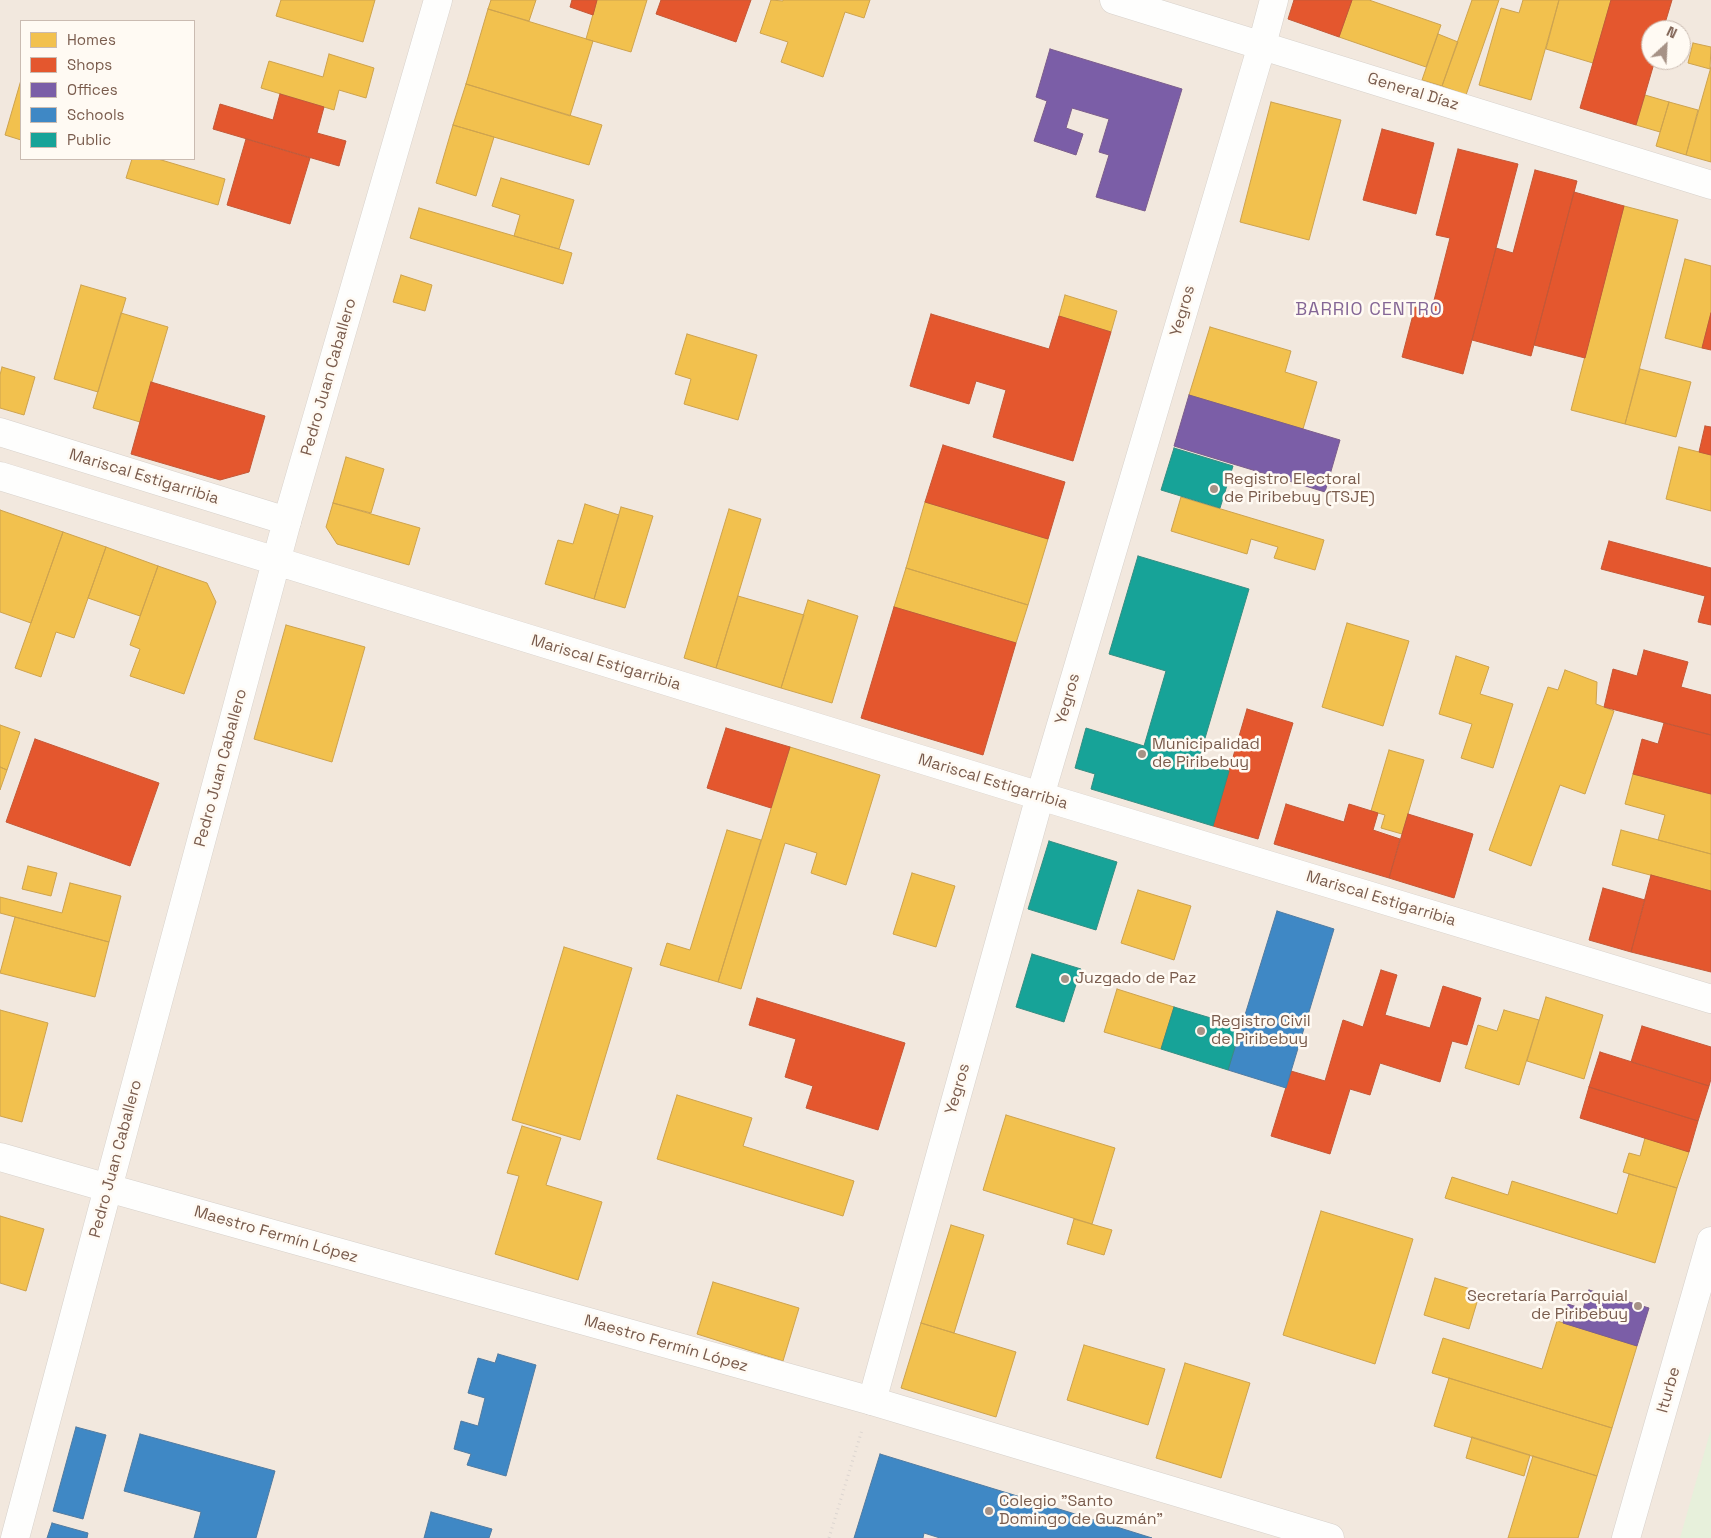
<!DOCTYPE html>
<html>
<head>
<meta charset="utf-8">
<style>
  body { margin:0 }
  #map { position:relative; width:1711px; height:1538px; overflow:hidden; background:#f9f5f0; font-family:"Space Grotesk",sans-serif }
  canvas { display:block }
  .legend { position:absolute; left:20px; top:20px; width:175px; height:140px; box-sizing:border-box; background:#fffaf3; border:1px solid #cabbb1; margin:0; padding:6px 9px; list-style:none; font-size:15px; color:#7a5c4d }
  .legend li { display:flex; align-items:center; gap:10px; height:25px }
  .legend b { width:25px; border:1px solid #cabbb1 }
  .north { position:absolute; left:1641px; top:20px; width:50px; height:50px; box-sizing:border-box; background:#fffaf3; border:1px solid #cabbb1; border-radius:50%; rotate:25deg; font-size:14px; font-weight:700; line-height:20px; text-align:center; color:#7a5c4d }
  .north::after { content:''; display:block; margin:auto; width:18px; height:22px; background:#a69286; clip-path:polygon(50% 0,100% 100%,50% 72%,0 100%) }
</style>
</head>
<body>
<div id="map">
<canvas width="1711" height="1538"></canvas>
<ul class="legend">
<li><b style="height:14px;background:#f2c14e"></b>Homes</li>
<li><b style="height:14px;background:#e4572e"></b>Shops</li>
<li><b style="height:14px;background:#7b5ea7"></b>Offices</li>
<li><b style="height:14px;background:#3f88c5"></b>Schools</li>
<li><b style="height:14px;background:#17a398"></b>Public</li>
</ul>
<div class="north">N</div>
</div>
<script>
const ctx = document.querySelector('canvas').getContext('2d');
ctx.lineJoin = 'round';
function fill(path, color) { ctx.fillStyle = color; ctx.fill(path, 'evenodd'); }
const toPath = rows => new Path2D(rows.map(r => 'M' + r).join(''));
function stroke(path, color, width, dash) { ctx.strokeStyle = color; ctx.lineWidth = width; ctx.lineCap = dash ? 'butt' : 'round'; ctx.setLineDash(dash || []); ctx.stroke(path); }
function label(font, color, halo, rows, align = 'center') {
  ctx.font = font + ' "Space Grotesk",sans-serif'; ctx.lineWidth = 5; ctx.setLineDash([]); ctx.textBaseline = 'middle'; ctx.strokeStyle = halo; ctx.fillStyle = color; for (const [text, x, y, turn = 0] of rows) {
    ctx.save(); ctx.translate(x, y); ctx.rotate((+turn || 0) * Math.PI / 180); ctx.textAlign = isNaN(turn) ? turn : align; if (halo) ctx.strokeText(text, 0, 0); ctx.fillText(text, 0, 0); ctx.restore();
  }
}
fill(toPath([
  [0,0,1711,0,1711,1538,0,1538],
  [21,21,194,21,194,159,21,159],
  [1651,30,1681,30,1681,60,1651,60]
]), '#f2e8de');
fill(toPath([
  [1711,1429,1711,1538,1680,1538]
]), '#e7f0db');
const homes = toPath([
  [281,0,375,0,363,42,276,16,281,0],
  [491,0,536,0,529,21,488,9,491,0],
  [597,0,647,0,631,52,586,39,597,0],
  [771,0,783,1,783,0,870,0,864,18,845,12,823,77,781,62,788,42,760,33,771,0],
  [1352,0,1369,0,1441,25,1426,67,1339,37,1352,0],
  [1472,0,1499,0,1466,95,1442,86,1472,0],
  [1523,0,1559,0,1531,100,1479,85,1501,8,1519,13,1523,0],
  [1559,0,1611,0,1593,63,1546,49,1559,0],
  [488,9,593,41,570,116,466,84,488,9],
  [1438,34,1458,42,1442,86,1422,80,1438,34],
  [1693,43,1711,47,1710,69,1688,63,1693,43],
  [329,54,374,68,366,98,339,90,334,110,261,88,269,61,323,77,329,54],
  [1711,67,1711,162,1686,155,1711,67],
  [21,80,21,140,5,135,21,80],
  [466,84,602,125,589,165,453,125,466,84],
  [1645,95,1669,102,1660,132,1636,125,1645,95],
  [1271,102,1341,120,1309,240,1240,222,1271,102],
  [1669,102,1698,110,1686,155,1656,146,1669,102],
  [453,125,494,137,476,196,436,183,453,125],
  [132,159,158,159,225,179,218,205,126,178,132,159],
  [501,178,574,200,559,249,514,236,520,215,492,206,501,178],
  [1624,206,1678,220,1625,424,1571,410,1624,206],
  [419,208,572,253,563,284,410,238,419,208],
  [1685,259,1711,266,1711,313,1702,348,1665,338,1685,259],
  [401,275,432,285,425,311,393,302,401,275],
  [81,285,126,298,98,392,54,379,81,285],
  [1065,295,1117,311,1111,332,1059,316,1065,295],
  [121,313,168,327,140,422,93,408,121,313],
  [1210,327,1291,351,1285,372,1317,382,1303,429,1189,395,1210,327],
  [687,334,757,355,738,420,684,404,691,379,675,374,687,334],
  [2,367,35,377,24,415,0,408,0,375,2,367],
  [1640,369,1691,382,1676,437,1625,424,1640,369],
  [1679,447,1711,455,1711,511,1666,499,1679,447],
  [346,457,384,469,371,513,333,503,346,457],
  [1181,497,1324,540,1315,570,1274,558,1278,547,1251,539,1247,554,1171,531,1181,497],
  [925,502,1048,539,1028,605,906,568,925,502],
  [333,503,420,528,409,565,337,544,326,527,333,503],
  [585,504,619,515,594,599,545,584,558,540,573,544,585,504],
  [621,507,653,516,625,608,594,599,621,507],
  [729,509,761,519,716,668,684,658,729,509],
  [0,510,63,532,31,623,0,612,0,510],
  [63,532,106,547,74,638,56,632,41,677,15,668,63,532],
  [106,547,158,566,140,616,88,598,106,547],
  [158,566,207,583,216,602,184,694,130,676,140,649,130,645,158,566],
  [906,568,1028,605,1016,643,894,607,906,568],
  [738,596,804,615,781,688,716,668,738,596],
  [808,600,858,616,832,703,781,688,808,600],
  [1347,623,1409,641,1383,726,1322,707,1347,623],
  [286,625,365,647,332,762,254,739,286,625],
  [1456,656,1489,667,1480,694,1513,704,1493,768,1461,758,1472,724,1439,714,1456,656],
  [1565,670,1597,682,1596,704,1614,711,1585,794,1560,785,1531,866,1489,850,1548,687,1558,690,1565,670],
  [0,725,20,732,7,770,0,767,0,725],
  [790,747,880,775,846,885,811,873,817,853,785,843,741,989,718,982,790,747],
  [1389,750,1424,760,1402,834,1381,828,1385,815,1371,811,1389,750],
  [0,767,7,770,0,790,0,767],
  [1633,774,1711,794,1711,854,1658,840,1665,815,1625,804,1633,774],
  [727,830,761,840,718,982,660,965,667,943,690,950,727,830],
  [1621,830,1711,854,1711,891,1612,865,1621,830],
  [28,866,57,873,51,896,22,889,28,866],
  [912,873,955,886,936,947,893,934,912,873],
  [70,883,121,896,109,942,0,913,0,897,62,913,70,883],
  [1138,890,1191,906,1174,960,1121,943,1138,890],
  [15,917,109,942,95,997,0,973,15,917],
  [564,947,632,968,580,1140,512,1120,564,947],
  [1117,989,1174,1007,1161,1049,1104,1032,1117,989],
  [1546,997,1603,1015,1584,1079,1527,1061,1546,997],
  [0,1010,48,1023,22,1122,0,1116,0,1010],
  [1504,1010,1539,1020,1519,1085,1465,1068,1478,1025,1497,1031,1504,1010],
  [677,1095,752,1118,743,1146,854,1181,843,1216,657,1159,677,1095],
  [1006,1115,1115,1148,1092,1224,983,1190,1006,1115],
  [522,1126,561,1138,546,1185,602,1202,578,1280,495,1254,519,1176,507,1173,522,1126],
  [1645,1138,1689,1152,1677,1188,1623,1172,1629,1153,1640,1156,1645,1138],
  [1629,1174,1677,1188,1655,1263,1445,1198,1452,1177,1508,1195,1512,1181,1617,1214,1629,1174],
  [1321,1211,1413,1239,1375,1364,1283,1335,1321,1211],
  [0,1216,44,1229,26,1291,0,1283,0,1216],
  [1074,1219,1112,1230,1104,1255,1067,1244,1074,1219],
  [951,1225,984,1235,954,1333,921,1323,951,1225],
  [1435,1278,1480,1292,1469,1329,1424,1315,1435,1278],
  [713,1282,799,1308,783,1361,697,1334,713,1282],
  [1557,1321,1637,1346,1612,1428,1432,1373,1443,1338,1542,1369,1557,1321],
  [921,1323,1016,1352,996,1417,901,1388,921,1323],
  [1084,1345,1165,1369,1148,1425,1067,1400,1084,1345],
  [1185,1363,1250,1383,1221,1478,1156,1458,1185,1363],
  [1449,1378,1612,1428,1597,1476,1434,1426,1449,1378],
  [1472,1437,1530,1455,1524,1476,1466,1458,1472,1437],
  [1533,1456,1597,1476,1578,1538,1508,1538,1533,1456]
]);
fill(homes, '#f2c14e');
stroke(homes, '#cea34e', 1);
const shops = toPath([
  [572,0,597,0,593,15,570,7,572,0],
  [661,0,751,0,736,42,656,14,661,0],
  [1294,0,1352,0,1339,37,1288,19,1294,0],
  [1611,0,1672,0,1663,30,1651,30,1651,60,1655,60,1636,125,1580,108,1611,0],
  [280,94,324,107,317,133,346,141,339,166,213,129,220,104,273,120,280,94],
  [1382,129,1434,143,1416,214,1363,200,1382,129],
  [246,139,310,158,290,224,227,205,246,139],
  [1458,149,1518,164,1463,374,1402,357,1415,307,1431,312,1450,238,1436,235,1458,149],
  [1535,170,1577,181,1531,356,1472,340,1496,248,1513,253,1535,170],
  [1574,192,1624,206,1585,358,1534,345,1574,192],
  [1711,313,1711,350,1702,348,1711,313],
  [931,314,1049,349,1059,316,1111,332,1073,461,993,437,1006,390,976,381,969,404,910,386,931,314],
  [151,382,265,416,249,472,220,480,131,454,151,382],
  [1705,426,1711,427,1711,455,1699,452,1705,426],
  [943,445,1065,482,1048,539,925,502,943,445],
  [1609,541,1711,568,1711,625,1698,622,1705,596,1601,569,1609,541],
  [894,607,1016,643,983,755,861,718,894,607],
  [1644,650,1688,662,1681,687,1711,695,1711,735,1604,707,1613,669,1637,676,1644,650],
  [1247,709,1293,723,1258,839,1213,826,1247,709],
  [1664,723,1711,735,1711,794,1633,774,1642,739,1658,744,1664,723],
  [726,728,790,747,771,808,707,788,726,728],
  [35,739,159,783,130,866,6,822,35,739],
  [1286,804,1344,822,1349,804,1378,813,1373,830,1400,839,1389,878,1274,844,1286,804],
  [1408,814,1473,834,1454,898,1389,878,1408,814],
  [1651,875,1711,891,1711,972,1631,952,1651,875],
  [1603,888,1645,900,1631,952,1589,940,1603,888],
  [1381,970,1397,975,1385,1015,1430,1028,1443,986,1481,998,1467,1045,1452,1041,1440,1082,1380,1063,1370,1095,1350,1089,1330,1154,1271,1136,1291,1071,1325,1081,1343,1020,1363,1027,1381,970],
  [757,998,905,1043,878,1130,806,1108,813,1086,785,1077,796,1039,749,1025,757,998],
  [1642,1026,1711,1047,1711,1079,1709,1086,1631,1062,1642,1026],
  [1600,1052,1709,1086,1698,1121,1589,1087,1600,1052],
  [1589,1087,1698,1121,1689,1152,1580,1118,1589,1087]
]);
fill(shops, '#e4572e');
stroke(shops, '#c45837', 1);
const offices = toPath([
  [1050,49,1182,89,1145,211,1096,197,1109,155,1099,152,1109,119,1072,108,1066,128,1083,134,1076,155,1034,141,1047,101,1036,97,1050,49],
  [1189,395,1340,440,1325,492,1174,446,1189,395],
  [1589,1290,1649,1308,1637,1346,1563,1323,1568,1304,1583,1309,1589,1290]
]);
fill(offices, '#7b5ea7');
stroke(offices, '#7b5d8c', 1);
const schools = toPath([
  [1277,911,1334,929,1286,1088,1228,1070,1277,911],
  [498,1354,536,1365,506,1476,467,1465,471,1454,454,1449,461,1421,478,1426,485,1398,468,1393,478,1358,495,1363,498,1354],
  [76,1427,106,1435,83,1519,53,1511,76,1427],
  [140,1434,275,1471,256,1538,194,1538,201,1512,124,1491,140,1434],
  [880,1454,1014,1495,1152,1538,940,1538,924,1533,923,1538,854,1538,880,1454],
  [431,1512,492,1529,489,1538,424,1538,431,1512],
  [52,1523,88,1533,87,1538,47,1538,52,1523]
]);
fill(schools, '#3f88c5');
stroke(schools, '#517ba1', 1);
const public = toPath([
  [1174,448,1233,466,1220,508,1161,490,1174,448],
  [1138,556,1249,589,1198,762,1229,771,1213,826,1091,789,1095,774,1075,768,1086,728,1144,746,1166,671,1109,654,1138,556],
  [1049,841,1117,862,1096,930,1028,909,1049,841],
  [1032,954,1081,969,1064,1022,1016,1007,1032,954],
  [1174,1007,1241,1027,1228,1070,1161,1049,1174,1007]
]);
fill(public, '#17a398');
stroke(public, '#358e82', 1);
const minor = toPath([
  [1114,0,1711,185],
  [287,521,438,0],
  [0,1157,108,1188,15,1538],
  [872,1401,1040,796,1262,45,1274,0],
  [1626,1538,1711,1241]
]);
const tertiary = toPath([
  [0,432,287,521,108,1188,872,1401,1330,1538],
  [0,476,1040,796,1711,999]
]);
stroke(minor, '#d7d1cb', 29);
stroke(tertiary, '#d7d1cb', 29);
stroke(toPath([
  [829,1538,862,1430]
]), '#dcd5d0', 3, [1, 4]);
stroke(minor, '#fefefd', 28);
stroke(tertiary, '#fefefd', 28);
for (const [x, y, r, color] of [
  [1214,489,5,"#a69286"],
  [1142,754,5,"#a69286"],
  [1065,979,5,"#a69286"],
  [1201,1031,5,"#a69286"],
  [1638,1306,5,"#a69286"],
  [989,1511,5,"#a69286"]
]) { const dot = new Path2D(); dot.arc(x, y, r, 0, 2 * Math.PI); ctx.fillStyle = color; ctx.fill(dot); stroke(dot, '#fffaf3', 2); }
label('16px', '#7a5c4d', '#fffaf3', [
  ["General Díaz",1413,92,17],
  ["Yegros",1183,311,-74],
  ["Pedro Juan Caballero",329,377,-74],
  ["Mariscal Estigarribia",144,477,17],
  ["Mariscal Estigarribia",606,663,17],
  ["Yegros",1068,699,-74],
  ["Pedro Juan Caballero",221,768,-75],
  ["Mariscal Estigarribia",993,782,17],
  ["Mariscal Estigarribia",1381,899,17],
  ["Yegros",958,1089,-74],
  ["Pedro Juan Caballero",116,1159,-75],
  ["Maestro Fermín López",276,1235,16],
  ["Maestro Fermín López",666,1344,16],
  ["Iturbe",1669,1390,-74]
]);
label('16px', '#7a5c4d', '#fffaf3', [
  ["Registro Electoral",1224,480],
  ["de Piribebuy (TSJE)",1224,498],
  ["Municipalidad",1152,745],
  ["de Piribebuy",1152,763],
  ["Juzgado de Paz",1075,979],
  ["Registro Civil",1211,1022],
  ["de Piribebuy",1211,1040],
  ["Secretaría Parroquial",1628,1297,"right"],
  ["de Piribebuy",1628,1315,"right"],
  ["Colegio \"Santo",999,1502],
  ["Domingo de Guzmán\"",999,1520]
], 'left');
ctx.letterSpacing = '1px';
label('18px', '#846695', '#fffaf3', [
  ["BARRIO CENTRO",1369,310]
]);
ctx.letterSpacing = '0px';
</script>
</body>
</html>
